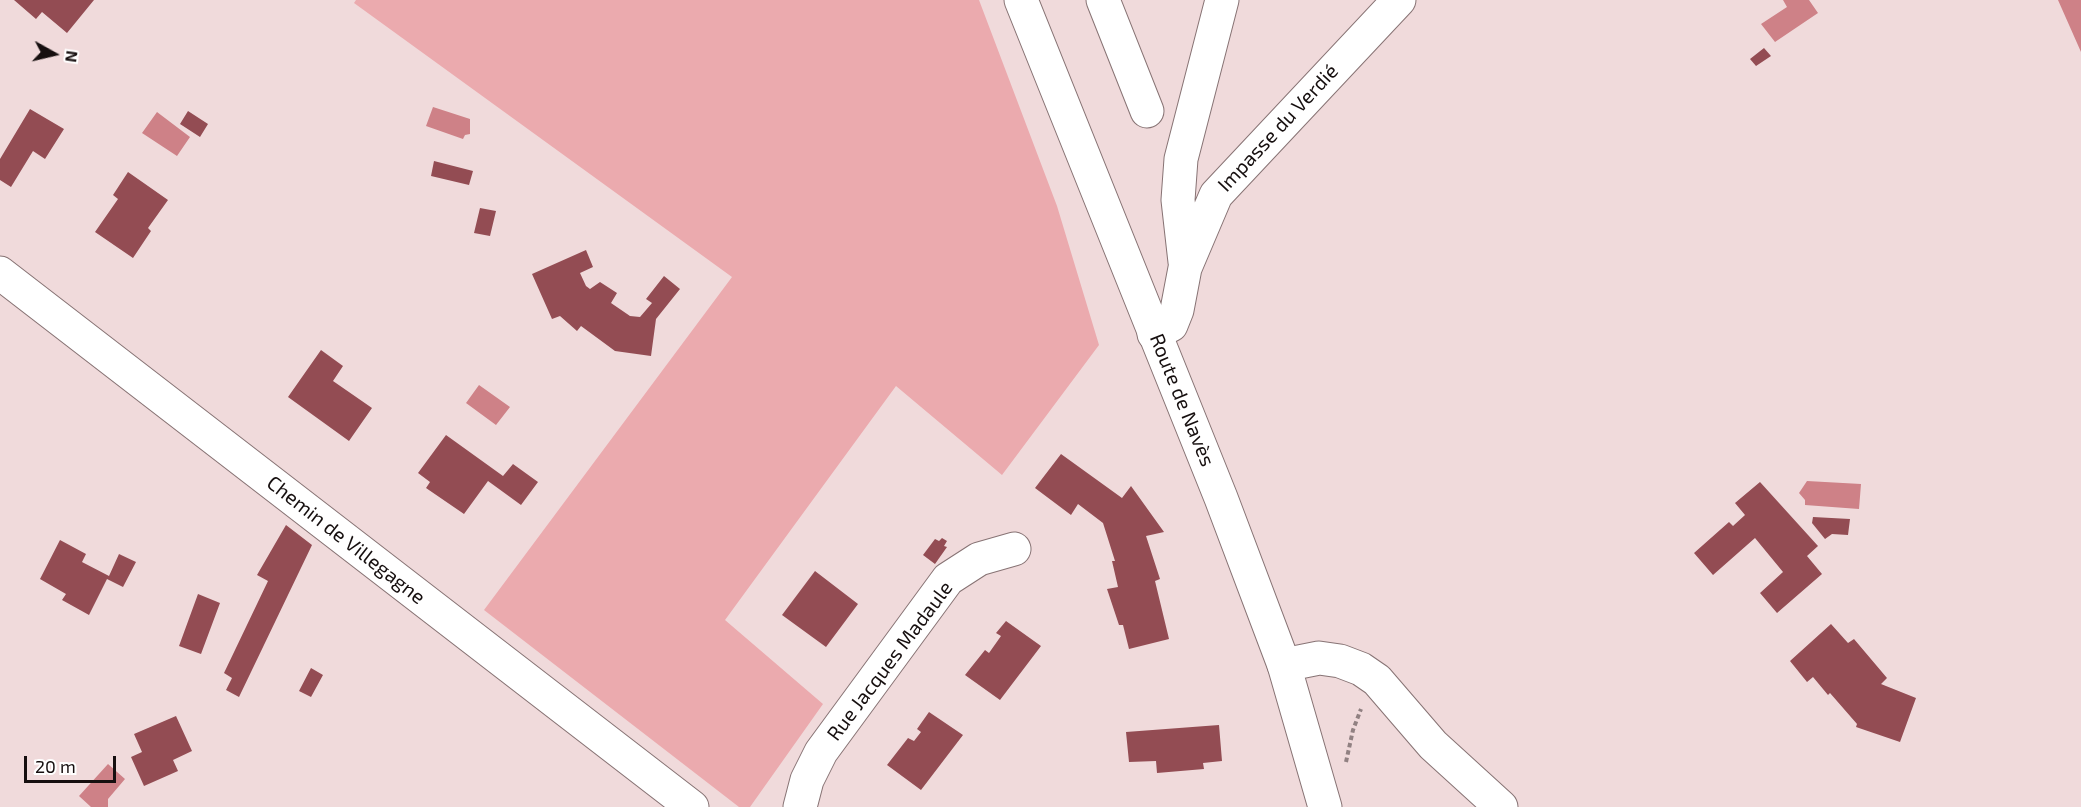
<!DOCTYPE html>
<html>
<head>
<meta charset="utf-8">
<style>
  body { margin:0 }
  #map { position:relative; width:2081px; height:807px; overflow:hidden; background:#f0dadb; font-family:"Exo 2",sans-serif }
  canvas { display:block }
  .north { position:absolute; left:24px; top:24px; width:60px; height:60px; -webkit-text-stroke:4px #fff; paint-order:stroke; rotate:98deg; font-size:16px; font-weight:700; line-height:24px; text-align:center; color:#160f0f }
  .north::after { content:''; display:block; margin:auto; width:21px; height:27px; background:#160f0f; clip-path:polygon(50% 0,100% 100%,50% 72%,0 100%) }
  .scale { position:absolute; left:24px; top:756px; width:92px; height:27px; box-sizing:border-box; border:3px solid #160f0f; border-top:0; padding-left:8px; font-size:18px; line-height:21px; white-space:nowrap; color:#160f0f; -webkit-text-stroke:4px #fff; paint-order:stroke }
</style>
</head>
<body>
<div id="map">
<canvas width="2081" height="807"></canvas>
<div class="north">N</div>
<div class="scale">20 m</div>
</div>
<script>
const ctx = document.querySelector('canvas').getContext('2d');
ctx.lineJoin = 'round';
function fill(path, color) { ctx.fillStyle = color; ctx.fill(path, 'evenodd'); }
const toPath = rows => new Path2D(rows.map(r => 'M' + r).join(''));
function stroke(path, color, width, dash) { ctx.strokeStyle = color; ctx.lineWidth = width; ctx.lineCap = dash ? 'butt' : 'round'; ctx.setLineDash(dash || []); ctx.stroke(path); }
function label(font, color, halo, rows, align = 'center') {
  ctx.font = font + ' "Exo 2",sans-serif'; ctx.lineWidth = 4.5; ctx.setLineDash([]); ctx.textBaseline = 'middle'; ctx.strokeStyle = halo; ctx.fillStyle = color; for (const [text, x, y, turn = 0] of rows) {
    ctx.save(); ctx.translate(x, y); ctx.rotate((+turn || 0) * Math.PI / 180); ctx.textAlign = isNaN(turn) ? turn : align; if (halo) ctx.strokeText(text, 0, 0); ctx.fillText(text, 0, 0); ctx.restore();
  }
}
fill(toPath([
  [356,0,979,0,1057,206,1099,345,1002,475,896,386,725,620,823,704,750,807,739,807,484,610,732,277,354,3]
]), '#ebaaae');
fill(toPath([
  [1783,0,1809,0,1818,13,1775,42,1761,24,1787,7],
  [2058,0,2081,0,2081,52],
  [433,107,470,119,470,134,465,135,463,139,426,126],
  [157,112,190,137,177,156,142,133],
  [479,385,510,407,496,425,466,403],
  [1807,481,1861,484,1859,509,1805,505,1805,500,1799,493],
  [108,764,125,779,108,799,108,807,91,807,79,796]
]), '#ce8187');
fill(toPath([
  [14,0,94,0,67,33,42,12,36,19],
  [1764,48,1771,56,1756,66,1750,59],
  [30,109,64,129,45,159,33,151,11,187,0,180,0,159],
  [188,111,208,124,200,137,180,124],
  [434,161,473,171,469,185,431,176],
  [128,172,168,200,148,228,151,231,133,258,95,232,118,199,113,195],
  [480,208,496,211,490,236,474,233],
  [586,250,593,267,580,273,586,286,590,289,600,282,617,293,611,303,630,316,640,317,652,303,646,299,664,276,680,289,656,319,651,356,615,351,581,326,577,331,560,316,552,319,532,274],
  [321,350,343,366,333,381,372,408,349,441,288,397],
  [446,435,503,476,513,464,538,482,521,505,488,481,464,514,426,488,430,482,418,473],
  [1061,454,1122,498,1131,486,1164,532,1146,536,1160,579,1155,581,1169,639,1129,649,1123,625,1119,625,1107,589,1118,587,1112,561,1115,561,1103,523,1078,504,1071,515,1035,488],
  [1760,482,1818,546,1807,556,1822,574,1777,613,1760,593,1783,572,1755,538,1713,575,1694,553,1729,522,1733,526,1745,515,1735,503],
  [1813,517,1850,519,1848,535,1832,534,1825,539,1812,523],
  [286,525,312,545,239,697,226,690,232,678,224,673,268,581,257,575],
  [942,538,947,541,944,546,947,547,935,564,923,555,935,539,939,541],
  [60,540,86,554,82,562,109,576,119,554,136,562,123,587,107,579,89,615,62,600,66,594,40,579],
  [815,571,858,604,826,647,782,615],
  [198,594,220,603,201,654,179,646],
  [1006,621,1041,646,1000,700,965,675,985,650,989,653,1001,636,996,633],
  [1831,624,1848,643,1854,639,1887,678,1881,684,1916,698,1900,742,1856,727,1857,724,1830,693,1828,695,1813,677,1807,682,1790,661],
  [311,668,323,675,311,697,299,691],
  [929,712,963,735,921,790,887,765,908,738,914,741,921,732,917,729],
  [176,716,192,751,173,760,178,771,144,786,131,757,142,752,134,734],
  [1219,725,1222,761,1203,763,1204,769,1157,773,1156,761,1129,762,1126,732]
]), '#934c53');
const minor = toPath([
  [1103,0,1147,111],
  [1185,262,1178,200,1181,159,1222,0],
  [0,273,692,807],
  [1154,334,1171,325,1177,310,1185,268,1216,195,1399,0],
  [1284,665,1319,658,1340,661,1361,669,1377,680,1433,745,1501,807],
  [800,807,807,780,821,752,948,579,979,559,1014,549]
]);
const major = toPath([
  [1021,0,1221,498,1284,665,1325,807]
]);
stroke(minor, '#877374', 35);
stroke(major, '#877374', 35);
stroke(toPath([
  [1346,762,1353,730,1361,709]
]), '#918182', 4, [4.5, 3]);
stroke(minor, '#fff', 33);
stroke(major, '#fff', 33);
label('20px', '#160f0f', '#fff', [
  ["Impasse du Verdié",1278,128,-47],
  ["Route de Navès",1182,400,68],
  ["Chemin de Villegagne",346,540,38],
  ["Rue Jacques Madaule",890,661,-53]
]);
</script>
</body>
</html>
